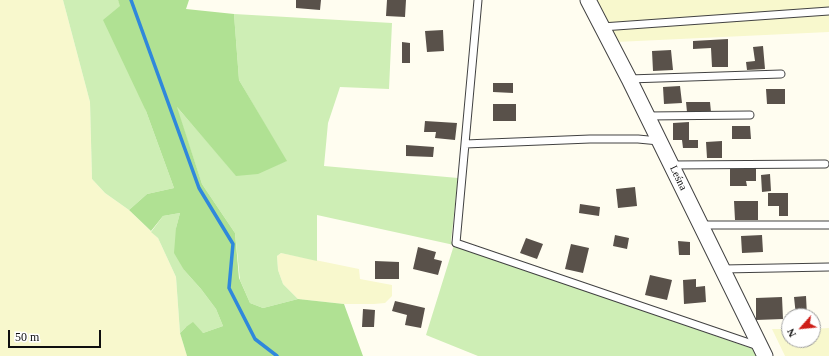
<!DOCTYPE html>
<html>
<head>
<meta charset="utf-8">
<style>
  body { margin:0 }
  #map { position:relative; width:829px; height:356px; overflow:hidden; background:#fffdf0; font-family:"Times New Roman",serif }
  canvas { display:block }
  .north { position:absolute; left:781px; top:308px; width:40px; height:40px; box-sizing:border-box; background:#fff; border:1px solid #9f9f9f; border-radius:50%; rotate:243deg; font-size:11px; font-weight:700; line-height:16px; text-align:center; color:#0f0f0f }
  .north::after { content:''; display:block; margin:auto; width:14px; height:18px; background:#ce1e18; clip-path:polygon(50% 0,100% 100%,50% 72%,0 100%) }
  .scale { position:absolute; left:8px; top:330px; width:93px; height:18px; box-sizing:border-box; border:2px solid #0f0f0f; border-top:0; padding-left:5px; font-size:12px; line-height:14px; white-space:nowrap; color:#0f0f0f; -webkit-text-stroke:3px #fff; paint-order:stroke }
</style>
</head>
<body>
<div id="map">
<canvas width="829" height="356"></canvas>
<div class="north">N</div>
<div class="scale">50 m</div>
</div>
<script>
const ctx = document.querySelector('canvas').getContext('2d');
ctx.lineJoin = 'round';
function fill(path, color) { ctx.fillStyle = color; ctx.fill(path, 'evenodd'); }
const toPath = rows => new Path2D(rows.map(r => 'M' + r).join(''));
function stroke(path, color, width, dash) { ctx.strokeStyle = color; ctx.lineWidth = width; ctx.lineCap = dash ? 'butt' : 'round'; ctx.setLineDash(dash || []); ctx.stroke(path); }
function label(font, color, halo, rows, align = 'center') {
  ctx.font = font + ' "Times New Roman",serif'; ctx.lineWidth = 4; ctx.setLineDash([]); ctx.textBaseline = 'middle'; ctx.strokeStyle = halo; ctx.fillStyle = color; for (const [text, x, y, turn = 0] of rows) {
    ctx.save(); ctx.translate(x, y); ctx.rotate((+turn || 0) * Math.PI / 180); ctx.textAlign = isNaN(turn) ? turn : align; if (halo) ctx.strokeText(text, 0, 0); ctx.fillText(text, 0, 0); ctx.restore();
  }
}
fill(toPath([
  [0,0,63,0,90,102,92,179,105,193,129,210,158,238,176,277,180,333,187,356,0,356],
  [595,0,829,0,829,32,616,42],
  [281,253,359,269,360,279,392,285,392,296,385,303,374,304,344,304,298,299,283,284,278,270,277,256],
  [829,328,829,356,785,356,772,329,789,329,789,340,813,340,813,329]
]), '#f8f8cd');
fill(toPath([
  [63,0,118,0,121,6,146,111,174,188,147,194,129,210,105,193,92,179,90,102],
  [234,14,392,23,389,89,340,87,328,123,324,166,458,178,451,241,454,245,759,351,762,356,478,356,426,335,454,245,317,215,317,261,281,253,277,256,278,270,283,284,298,299,263,308,250,303,240,280,235,233,202,184,176,106,236,175,258,173,286,161,239,80],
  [180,213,176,228,184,270,201,289,216,309,223,326,203,333,186,327,180,333,176,277,158,238,151,232,163,216]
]), '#ceeeb5');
fill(toPath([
  [118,0,189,0,186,9,234,14,239,80,287,161,258,174,236,176,177,107,202,184,235,233,239,278,250,303,263,308,298,299,344,304,363,356,187,356,180,333,186,327,193,322,203,333,223,326,216,309,201,289,184,270,174,253,176,228,180,213,163,216,151,231,129,210,147,194,174,188,146,111,103,20,120,6]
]), '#b0e193');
stroke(toPath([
  [131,0,199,188,233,244,229,288,255,339,277,356]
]), '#2f88db', 3.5);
fill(toPath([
  [296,0,321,0,320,10,296,8],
  [387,0,406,0,405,17,386,16],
  [443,30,444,51,427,52,425,31],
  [728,39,728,67,712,67,711,48,693,49,693,41],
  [402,42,410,43,410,63,402,63],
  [763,46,765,69,747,70,746,62,755,61,753,47],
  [671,50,673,70,653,71,652,51],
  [493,83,513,83,513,93,493,92],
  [680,86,682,103,664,104,663,87],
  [766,89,785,89,785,104,767,104],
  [686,102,710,102,711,112,687,112],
  [493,104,516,104,516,121,493,121],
  [425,121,457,123,455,140,435,138,436,132,424,132],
  [689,122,689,140,698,140,698,148,683,148,682,140,673,140,673,123],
  [732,126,750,126,751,139,732,139],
  [722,141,722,158,707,158,706,142],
  [406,145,434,147,433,157,406,156],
  [730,168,756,168,756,181,746,181,747,186,730,186],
  [770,174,771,191,762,192,761,175],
  [635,187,637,206,618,208,616,189],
  [768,193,788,193,788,216,779,216,779,206,768,206],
  [734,201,758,201,758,220,735,220],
  [580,204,600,207,599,216,579,213],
  [615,235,629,238,627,249,613,246],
  [762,235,763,252,742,253,741,236],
  [526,238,543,244,537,259,520,253],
  [678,241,690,242,690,255,679,255],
  [571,244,589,248,583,273,565,269],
  [418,247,436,252,434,259,442,261,438,275,413,269],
  [375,261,399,262,399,279,375,279],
  [650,275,672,280,667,300,645,295],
  [696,279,696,287,705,286,706,302,684,304,683,280],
  [806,296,807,316,796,316,794,297],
  [782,297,783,319,756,320,756,298],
  [395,301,425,308,421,328,405,325,407,315,392,311],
  [363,309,375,310,374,327,362,327]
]), '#59514a');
const service = toPath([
  [478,0,456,243,758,346],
  [602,27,829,11],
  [629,79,781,74],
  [647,116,750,115],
  [465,144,590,139,638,139,659,141],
  [672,165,825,164],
  [701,225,829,225],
  [723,269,829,267]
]);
const minor = toPath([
  [588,0,629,79,765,356]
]);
stroke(service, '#424242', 9);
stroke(minor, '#424242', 17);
stroke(service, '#fff', 7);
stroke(minor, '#fff', 15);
label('11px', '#0f0f0f', '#fff', [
  ["Leśna",678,178,64]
]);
</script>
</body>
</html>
